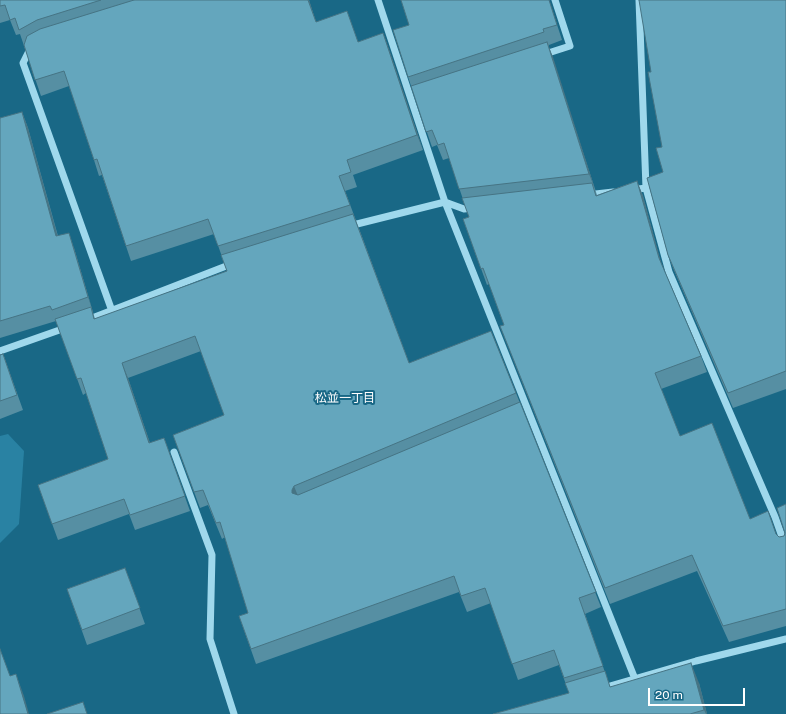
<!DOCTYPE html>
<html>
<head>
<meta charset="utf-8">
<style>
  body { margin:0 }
  #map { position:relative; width:786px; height:714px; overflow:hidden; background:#196886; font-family:"Public Sans",sans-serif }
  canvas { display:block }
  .scale { position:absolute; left:648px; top:688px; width:97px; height:18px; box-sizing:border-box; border:2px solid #fff; border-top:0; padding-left:5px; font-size:12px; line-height:14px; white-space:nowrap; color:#fff; -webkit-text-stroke:3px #196886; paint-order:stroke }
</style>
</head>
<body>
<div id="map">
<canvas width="786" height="714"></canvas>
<div class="scale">20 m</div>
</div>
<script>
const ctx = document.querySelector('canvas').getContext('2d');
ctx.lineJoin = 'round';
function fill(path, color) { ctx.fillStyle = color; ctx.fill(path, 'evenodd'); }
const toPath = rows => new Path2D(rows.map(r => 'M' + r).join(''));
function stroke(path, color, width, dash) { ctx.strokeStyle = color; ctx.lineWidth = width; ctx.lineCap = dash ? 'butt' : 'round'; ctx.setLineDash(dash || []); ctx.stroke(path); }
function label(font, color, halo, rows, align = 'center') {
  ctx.font = font + ' "Public Sans","Noto Sans JP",sans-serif'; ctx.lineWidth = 4; ctx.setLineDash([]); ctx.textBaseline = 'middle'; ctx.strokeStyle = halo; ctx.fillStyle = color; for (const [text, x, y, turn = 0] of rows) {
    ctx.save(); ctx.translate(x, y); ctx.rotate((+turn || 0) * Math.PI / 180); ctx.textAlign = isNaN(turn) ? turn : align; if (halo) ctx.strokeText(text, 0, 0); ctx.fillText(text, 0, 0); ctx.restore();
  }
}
fill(toPath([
  [8,434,24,451,19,524,0,543,0,436]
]), '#2982a3');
stroke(toPath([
  [378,0,445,202,635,679],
  [639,0,646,188,669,272,775,517,786,548],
  [31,47,23,63,112,311],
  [542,55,570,46,555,0],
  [631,190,646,188],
  [587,195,613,192],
  [349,226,445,202,464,209,474,208],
  [87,320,234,263],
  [0,351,68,327],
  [174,452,212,555,210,639,234,714],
  [603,688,696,661,786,639]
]), '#9fd8ec', 7);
fill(toPath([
  [0,0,309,0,316,22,358,42,383,33,423,150,353,175,357,187,345,191,409,363,516,393,601,607,585,614,610,687,699,683,707,714,493,714,569,693,559,665,518,680,491,603,467,612,459,592,256,664,239,616,248,613,225,537,222,539,208,505,200,508,173,435,224,415,201,351,128,378,150,443,164,438,190,511,135,530,129,514,58,540,38,485,108,459,86,393,83,395,56,321,0,338,0,118,22,112,28,128,58,236,74,248,95,319,227,271,214,234,131,261,102,175,99,176,94,160,69,86,41,96,20,34,16,35,10,20,0,23],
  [549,0,562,40,549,45,549,48,597,195,637,181,643,196,662,267,701,356,707,372,661,389,680,436,750,519,776,534,779,537,784,536,785,533,786,504,786,626,729,642,697,571,610,604,500,326,504,325,489,284,487,285,463,219,469,217,449,158,443,160,437,145,432,147,408,77],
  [786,0,786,389,733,408,674,270,668,255,663,172,662,147,651,72],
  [3,354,23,410,0,419,0,355],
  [125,568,145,624,87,645,67,589]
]), '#568fa3');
fill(toPath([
  [308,0,309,0,321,38,316,22],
  [383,33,389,49,423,150,417,135],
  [547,42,553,57,595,189,589,174],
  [22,112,28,128,62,252,56,236],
  [637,181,643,196,664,274,659,258],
  [69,233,74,248,93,312,88,297],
  [122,363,128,378,155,458,149,443],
  [294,486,300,501,292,493,292,490],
  [691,663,699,683,707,714,706,714,704,710],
  [16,674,24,696,29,714,28,714]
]), '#467484');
const building = toPath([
  [0,0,101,0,37,20,19,30,15,18,10,20,5,5,0,6,0,0],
  [134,0,308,0,316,22,347,11,358,42,383,33,417,135,347,160,351,172,339,176,350,205,218,246,208,219,126,246,97,159,94,160,64,71,35,80,24,45,27,36,40,29,134,0],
  [401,0,549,0,557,25,543,29,544,32,408,77,393,30,409,25,401,0],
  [639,0,786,0,786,371,728,393,668,255,647,178,663,172,656,148,662,147,648,72,651,72,639,0],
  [547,42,589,174,459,189,444,143,438,145,432,130,426,132,411,86,547,42],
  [22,112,56,236,69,233,88,297,52,310,50,306,0,321,0,118,22,112],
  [637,181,659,258,701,356,655,373,680,436,712,423,750,519,768,511,776,534,779,537,784,536,785,533,777,508,786,504,786,609,723,626,692,555,605,588,500,326,504,325,483,268,481,269,463,219,469,217,462,198,592,183,596,196,637,181],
  [353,214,409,363,491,331,516,393,294,486,292,490,292,493,298,495,520,402,596,592,579,598,603,666,564,678,554,650,512,664,485,588,461,596,454,576,251,649,239,616,248,613,220,522,216,523,203,490,194,492,173,435,224,415,195,336,122,363,149,443,164,438,185,496,130,515,124,499,52,524,38,485,108,459,81,378,77,379,55,319,91,307,94,319,227,271,221,255,353,214],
  [3,354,17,395,0,401,0,355,3,354],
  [125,568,140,608,82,630,67,589,125,568],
  [0,649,10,676,16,674,28,714,0,714,0,649],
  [691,663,704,710,690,714,493,714,569,693,565,683,605,671,610,687,691,663],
  [83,702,87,714,47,714,83,702]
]);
fill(building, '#64a6bd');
stroke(building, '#467484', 1);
label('12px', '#fff', '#196886', [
  ["松並一丁目",345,398]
]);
</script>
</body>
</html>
